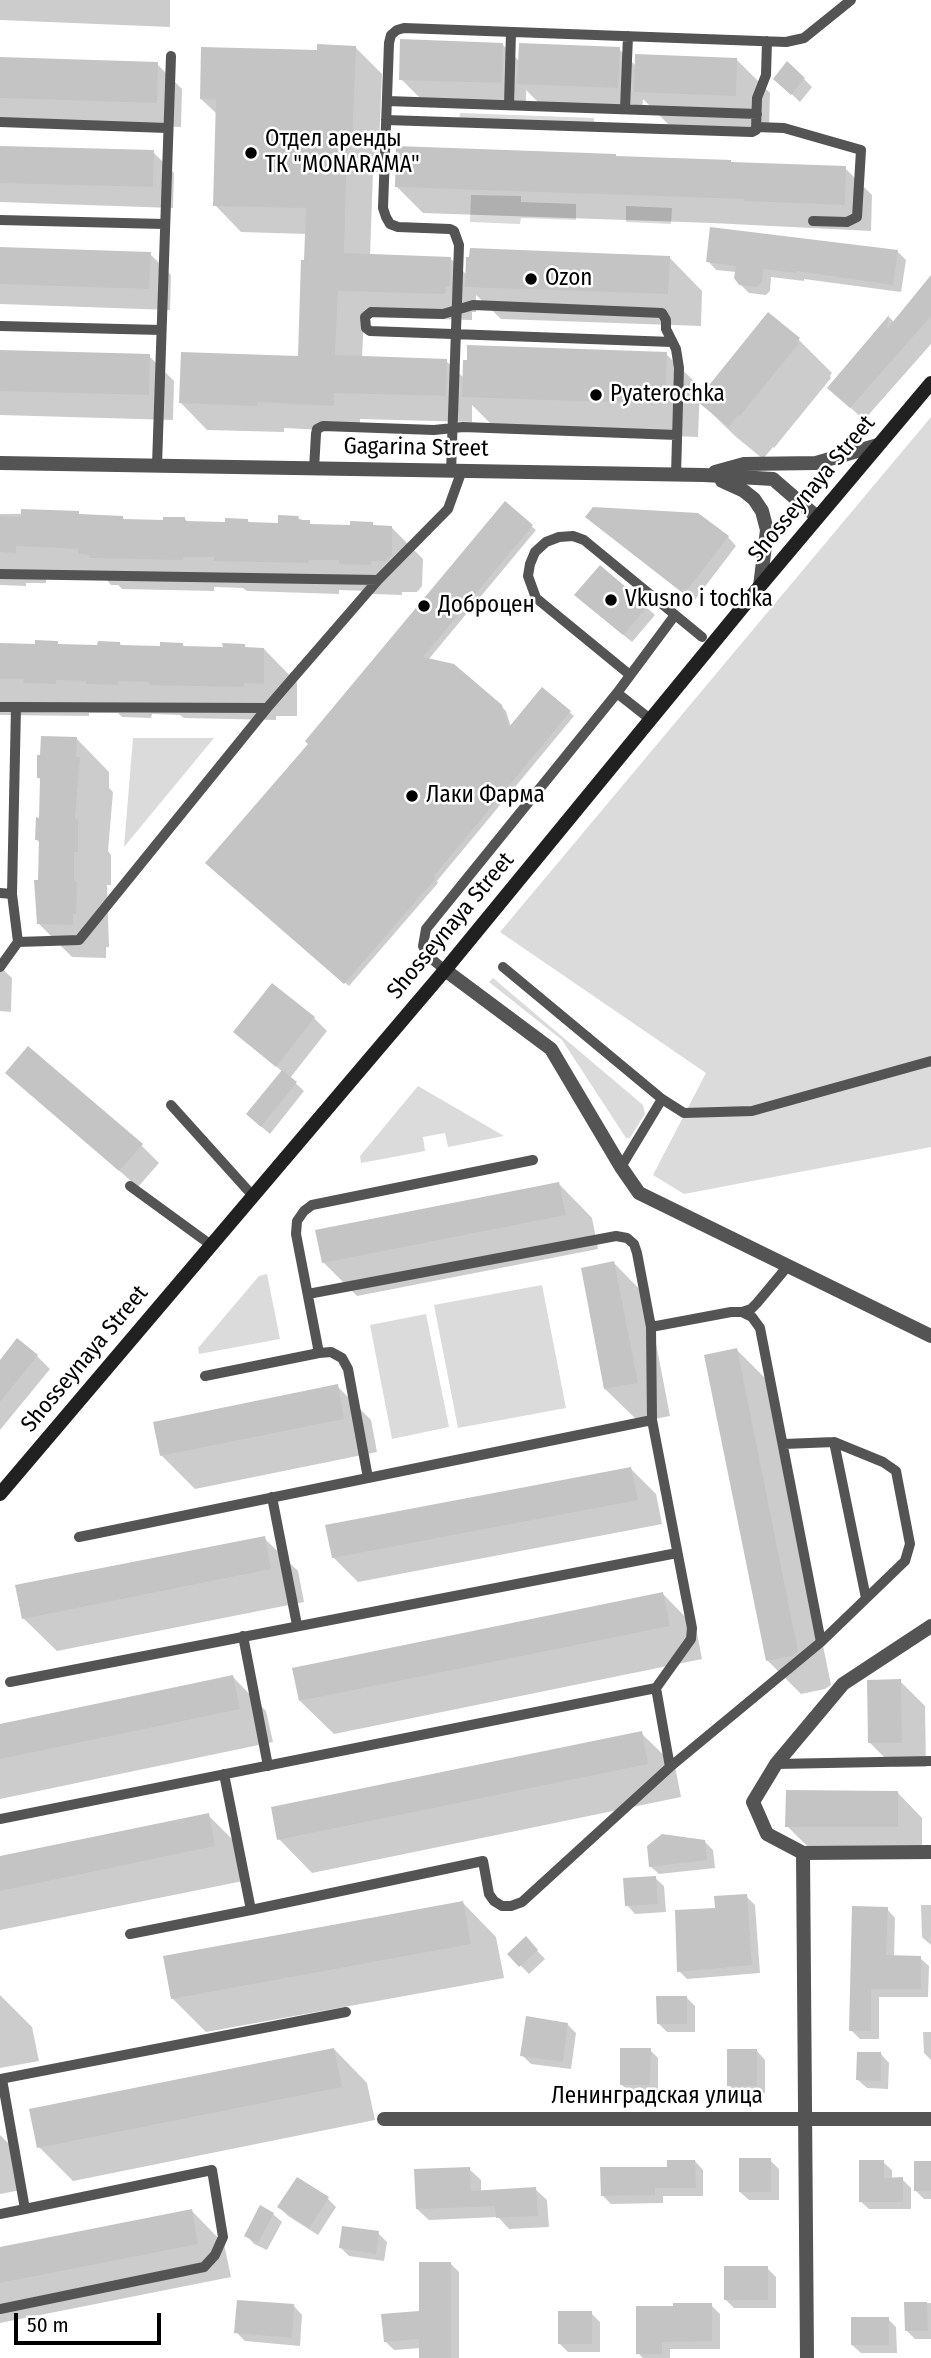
<!DOCTYPE html>
<html>
<head>
<meta charset="utf-8">
<style>
  body { margin:0 }
  #map { position:relative; width:931px; height:2358px; overflow:hidden; background:#fff; font-family:"Fira Sans Condensed",sans-serif }
  canvas { display:block }
  .scale { position:absolute; left:14px; top:2313px; width:147px; height:32px; box-sizing:border-box; border:4px solid #000; border-top:0; padding-left:9px; font-size:21px; line-height:24px; white-space:nowrap; color:#000; -webkit-text-stroke:5px #fff; paint-order:stroke }
</style>
</head>
<body>
<div id="map">
<canvas width="931" height="2358"></canvas>
<div class="scale">50 m</div>
</div>
<script>
const ctx = document.querySelector('canvas').getContext('2d');
ctx.lineJoin = 'round';
function fill(path, color) { ctx.fillStyle = color; ctx.fill(path, 'evenodd'); }
const toPath = rows => new Path2D(rows.map(r => 'M' + r).join(''));
function stroke(path, color, width, dash) { ctx.strokeStyle = color; ctx.lineWidth = width; ctx.lineCap = dash ? 'butt' : 'round'; ctx.setLineDash(dash || []); ctx.stroke(path); }
function label(font, color, halo, rows, align = 'center') {
  ctx.font = font + ' "Fira Sans Condensed",sans-serif'; ctx.lineWidth = 5; ctx.setLineDash([]); ctx.textBaseline = 'middle'; ctx.strokeStyle = halo; ctx.fillStyle = color; for (const [text, x, y, turn = 0] of rows) {
    ctx.save(); ctx.translate(x, y); ctx.rotate((+turn || 0) * Math.PI / 180); ctx.textAlign = isNaN(turn) ? turn : align; if (halo) ctx.strokeText(text, 0, 0); ctx.fillText(text, 0, 0); ctx.restore();
  }
}
fill(toPath([
  [460,113,594,118,594,124,459,120],
  [471,195,521,196,521,202,576,204,576,220,521,218,520,224,470,222],
  [626,206,672,208,671,224,626,222],
  [931,417,931,1147,684,1194,653,1175,706,1073,500,932],
  [133,738,214,738,124,847],
  [493,978,643,1105,645,1114,630,1138,626,1138,562,1040,489,982],
  [418,1086,504,1136,448,1147,445,1133,423,1137,425,1151,361,1163,360,1156],
  [267,1274,280,1339,199,1354,198,1348,259,1276],
  [542,1285,566,1408,458,1428,434,1305],
  [426,1314,449,1427,392,1439,370,1325]
]), '#dbdbdb');
fill(toPath([
  [0,0,170,0,170,27,0,20],
  [502,44,520,62,619,49,636,66,736,59,770,93,769,129,669,125,643,99,642,112,544,108,526,90,526,108,426,104,401,79],
  [355,47,382,74,378,172,373,172,370,256,450,258,468,276,669,257,702,291,701,326,501,319,476,295,476,312,472,312,472,320,364,317,362,358,446,361,464,378,666,354,700,387,698,437,497,430,472,405,472,422,360,419,360,432,284,428,284,432,207,430,181,403,300,358,307,234,241,232,215,205,217,114,201,99,318,52],
  [0,59,157,64,182,89,181,127,0,121],
  [804,79,812,87,800,102,784,87],
  [0,147,153,152,174,173,173,208,0,202],
  [617,158,845,168,872,195,871,231,712,223,423,213,396,186],
  [0,248,150,254,171,275,170,310,0,304],
  [897,251,906,260,901,292,804,279,804,281,771,277,770,291,766,295,749,293,740,284,736,272,716,270,708,261],
  [931,277,931,344,864,420,829,388,889,317,895,323],
  [768,315,799,340,832,373,830,376,831,378,774,448,773,447,763,459,735,436,701,403],
  [0,352,149,356,174,381,173,420,0,415],
  [505,503,536,530,428,660,501,706,506,711,511,727,542,689,574,716,437,881,438,883,349,986,211,867],
  [78,513,81,516,122,517,126,521,165,522,185,519,188,522,227,523,247,520,251,524,280,525,298,518,313,525,391,527,423,559,422,586,417,592,402,592,402,595,372,594,368,591,339,590,339,594,247,591,243,588,214,587,214,591,122,589,118,585,111,585,106,579,46,577,46,583,26,583,26,586,0,585,0,514],
  [587,517,728,537,736,546,694,601],
  [585,603,646,607,655,615,632,642],
  [57,642,60,646,99,647,119,643,123,647,162,648,182,644,185,648,224,649,244,646,248,649,264,649,297,683,297,716,276,716,276,720,184,718,180,715,152,714,151,718,122,717,118,713,89,713,89,716,0,715,0,645,37,646],
  [76,738,109,772,109,788,113,792,108,851,111,855,111,885,107,885,109,947,106,947,106,958,72,957,38,923,40,843,37,840,41,820,42,781,38,777],
  [0,967,12,978,11,1012,0,1011],
  [314,1018,327,1031,290,1078,304,1091,270,1134,257,1123,283,1072,235,1032],
  [7,1073,141,1145,159,1163,138,1187],
  [559,1184,592,1218,598,1249,357,1296,323,1262],
  [614,1263,647,1297,670,1416,639,1422,605,1389],
  [737,1350,770,1383,831,1685,825,1689,801,1694,767,1660],
  [37,1356,50,1369,0,1430,0,1362],
  [337,1386,371,1420,377,1452,195,1489,161,1455],
  [631,1469,656,1494,662,1524,358,1582,333,1557],
  [264,1538,298,1571,304,1602,57,1651,23,1618],
  [663,1594,696,1628,702,1659,334,1734,300,1701],
  [233,1677,266,1711,273,1742,0,1799,0,1725],
  [900,1681,925,1706,926,1767,894,1767,869,1742],
  [641,1733,675,1766,681,1797,312,1873,279,1839],
  [898,1793,922,1818,922,1851,812,1851,787,1826],
  [208,1815,242,1849,248,1880,0,1930,0,1858],
  [704,1841,713,1850,715,1868,659,1874,650,1866],
  [655,1878,664,1886,666,1912,635,1914,627,1905],
  [746,1896,755,1905,760,1973,687,1979,679,1971,717,1910],
  [463,1903,496,1937,504,1978,206,2032,172,1998],
  [921,1905,931,1905,931,1945,922,1937],
  [887,1909,895,1918,894,1957,920,1958,929,1966,928,1997,879,1997,879,2039,860,2039,851,2030],
  [525,1938,545,1959,529,1974,509,1954],
  [0,1995,32,2027,39,2061,0,2068],
  [686,1997,695,2006,695,2032,667,2032,658,2023],
  [567,2024,576,2033,571,2069,531,2064,522,2055],
  [923,2032,931,2032,931,2060,924,2053],
  [334,2049,367,2083,375,2120,73,2181,39,2147],
  [650,2050,658,2058,658,2093,630,2093,622,2085],
  [757,2051,765,2060,765,2093,737,2094,729,2085],
  [881,2054,889,2063,888,2089,867,2088,858,2080],
  [0,2135,14,2149,21,2190,0,2194],
  [770,2160,779,2169,779,2200,749,2200,740,2192],
  [695,2161,703,2170,703,2196,663,2196,663,2203,611,2204,602,2195],
  [883,2162,892,2170,892,2179,902,2179,911,2188,911,2209,869,2209,860,2201],
  [931,2163,931,2199,924,2199,916,2191],
  [469,2169,481,2180,481,2192,535,2189,547,2200,549,2227,509,2229,498,2217,429,2220,417,2209],
  [328,2199,336,2207,318,2235,288,2216,279,2207],
  [191,2210,224,2244,231,2277,0,2323,0,2249],
  [273,2214,282,2222,267,2250,254,2244,246,2235],
  [378,2233,387,2242,384,2261,349,2256,341,2248],
  [450,2263,459,2272,459,2358,421,2358,421,2348,394,2350,385,2341,421,2313],
  [767,2268,776,2277,776,2308,734,2308,725,2299],
  [931,2303,931,2339,915,2339,906,2330,906,2304],
  [711,2305,720,2314,720,2349,670,2349,670,2358,643,2358,638,2353],
  [294,2306,302,2315,300,2346,245,2341,236,2332],
  [591,2313,600,2322,600,2352,568,2352,559,2343],
  [888,2319,896,2327,897,2353,861,2353,852,2345]
]), '#0003');
fill(toPath([
  [400,39,503,43,502,83,399,80],
  [519,43,620,47,618,88,517,84],
  [317,44,356,46,352,146,347,146,344,253,451,257,450,286,446,286,445,294,338,291,335,355,447,359,446,396,334,393,334,406,258,402,257,406,179,403,181,352,298,356,301,260,304,260,306,208,213,206,216,100,200,99,201,47,317,50],
  [635,54,737,58,736,96,634,92],
  [0,57,158,62,157,103,0,98],
  [787,61,805,78,791,95,773,79],
  [0,146,154,150,153,187,0,183],
  [396,146,616,154,616,156,731,160,731,162,846,166,845,205,744,201,744,199,395,187],
  [710,227,898,250,893,285,796,271,796,273,763,269,762,282,757,287,739,285,734,278,736,266,706,262],
  [0,247,151,252,149,289,0,284],
  [470,248,670,256,668,294,465,287,466,257,469,257],
  [931,275,931,316,850,408,827,388,889,315,887,329],
  [768,312,800,338,797,342,799,343,740,416,738,415,729,427,699,403,708,391,706,389],
  [467,345,667,352,665,404,462,397,463,360,467,360],
  [0,350,150,354,149,395,0,391],
  [505,501,533,525,423,657,454,664,502,705,509,727,542,687,571,711,434,876,436,878,344,984,205,863,308,744,305,741],
  [593,507,698,513,729,536,684,594,585,517],
  [21,509,79,511,79,514,123,516,123,519,163,520,163,517,185,517,185,521,225,522,225,518,248,519,248,522,278,523,278,515,299,516,298,520,310,520,310,524,350,525,350,521,373,522,373,525,392,526,392,555,385,561,371,561,371,565,339,564,339,560,309,560,308,563,214,561,214,557,184,557,183,560,89,558,89,555,78,554,78,549,16,546,16,553,0,552,0,516,21,517],
  [600,565,648,606,623,635,574,595],
  [35,640,58,641,58,644,97,645,98,641,120,642,120,645,160,646,160,642,183,643,183,646,223,647,222,643,245,644,245,647,264,648,264,684,244,683,244,687,195,686,149,685,149,682,119,681,118,685,86,684,86,681,56,680,56,684,23,683,24,679,0,679,0,643,35,644],
  [41,736,77,737,76,757,80,757,75,819,78,819,78,852,74,852,74,881,77,882,76,914,73,914,73,925,37,924,34,880,38,880,39,840,35,840,36,817,39,818,40,778,37,778,37,755,40,755],
  [272,983,315,1017,276,1067,233,1032],
  [28,1046,143,1144,119,1171,5,1073],
  [282,1070,297,1082,261,1127,246,1114],
  [559,1182,566,1215,322,1263,315,1230],
  [614,1261,638,1383,604,1389,581,1268],
  [17,1338,38,1355,0,1402,0,1360],
  [737,1348,798,1651,792,1656,766,1661,704,1355],
  [338,1384,344,1419,160,1456,153,1422],
  [631,1467,638,1500,332,1558,325,1525],
  [265,1536,271,1569,22,1619,15,1585],
  [663,1592,670,1626,299,1701,292,1668],
  [233,1675,240,1709,0,1759,0,1724],
  [901,1679,902,1743,868,1743,867,1680],
  [642,1731,648,1764,277,1840,271,1807],
  [786,1790,898,1791,898,1827,785,1827],
  [209,1813,215,1846,0,1891,0,1856],
  [662,1834,705,1840,707,1860,649,1867,647,1846],
  [656,1876,658,1904,625,1906,623,1878],
  [747,1894,752,1965,677,1972,675,1910,715,1908,714,1896],
  [463,1901,471,1944,171,1999,163,1956],
  [852,1906,888,1907,886,1955,921,1956,921,1989,871,1989,871,2031,849,2031],
  [526,1936,538,1950,519,1967,507,1954],
  [656,1996,687,1996,687,2024,657,2024],
  [526,2016,568,2023,563,2062,520,2056],
  [334,2048,342,2087,37,2148,29,2109],
  [620,2048,651,2048,650,2085,620,2085],
  [727,2049,757,2049,757,2086,727,2086],
  [857,2052,881,2052,881,2081,856,2080],
  [739,2158,771,2158,771,2192,739,2192],
  [667,2160,695,2160,696,2188,655,2188,655,2195,601,2196,600,2167,667,2167],
  [859,2160,884,2160,884,2178,903,2177,903,2202,859,2202],
  [914,2161,931,2161,931,2191,914,2191],
  [470,2167,471,2191,536,2187,538,2216,496,2218,495,2206,416,2209,414,2169],
  [297,2177,329,2197,309,2228,277,2207],
  [260,2205,274,2213,258,2243,244,2236],
  [192,2209,198,2244,0,2283,0,2247],
  [342,2226,379,2231,376,2254,339,2248],
  [419,2262,451,2262,451,2358,419,2358,419,2339,384,2342,381,2314,419,2311],
  [724,2266,768,2266,768,2300,724,2300],
  [237,2300,294,2304,292,2338,234,2333],
  [904,2302,927,2302,928,2331,905,2331],
  [673,2303,712,2303,712,2341,662,2342,662,2354,636,2354,636,2306,673,2306],
  [558,2311,592,2311,592,2344,558,2344],
  [851,2317,889,2317,889,2345,851,2345]
]), '#c4c4c4');
stroke(toPath([
  [387,101,757,114],
  [509,105,511,32],
  [625,109,628,36],
  [386,120,752,132,756,130,757,98,766,75,767,41],
  [0,122,167,128],
  [756,127,784,128,861,150,857,217,847,222,813,221],
  [0,220,164,224],
  [0,326,161,330],
  [672,342,370,331,366,328,365,317,371,312,443,314,473,305,662,313,666,320,666,329,676,349,679,368,676,475],
  [157,465,171,56],
  [314,469,316,434,317,429,323,426,434,430,463,427,677,435],
  [451,472,459,245,454,231,450,229,398,227,390,224,386,217,383,208,389,43,391,35,397,30,404,28,786,42,804,38,851,0],
  [0,574,378,580,267,708,79,940,18,942,12,894],
  [378,580,448,509,461,473],
  [630,675,536,598,528,576,530,564,535,552,546,542,559,537,573,536,584,540,702,637],
  [617,693,650,719],
  [0,707,16,707,12,894,0,893],
  [16,707,267,708],
  [0,967,18,942],
  [503,967,662,1099,684,1113,752,1111,931,1061],
  [445,970,428,956,423,946,426,929,617,693,675,615],
  [171,1105,253,1196],
  [621,1167,662,1099],
  [130,1186,211,1245],
  [742,1312,751,1309,757,1303,787,1267],
  [651,1327,731,1312,742,1312,752,1317,760,1328,821,1642],
  [319,1353,296,1234,297,1221,304,1211,312,1205,533,1160],
  [205,1376,319,1353,331,1352,342,1358,348,1369,368,1478],
  [834,1442,866,1598],
  [272,1497,297,1625],
  [79,1537,652,1420],
  [243,1636,268,1766],
  [10,1682,677,1553],
  [656,1688,670,1767],
  [776,1764,931,1761],
  [0,1819,656,1688,691,1639,692,1628,652,1420,651,1327,637,1253,634,1244,627,1238,616,1236,308,1294],
  [251,1910,483,1861,489,1894,494,1901,502,1906,511,1906,522,1902,670,1767,821,1642,905,1561,910,1544,896,1471,883,1462,834,1442,784,1444],
  [130,1934,251,1910,224,1774],
  [0,2079,346,2012],
  [0,2214,25,2209],
  [0,2309,204,2267,215,2255,223,2237,212,2170,25,2209,2,2079]
]), '#545454', 10);
stroke(toPath([
  [445,970,551,1049,621,1167,639,1193,931,1336],
  [931,1626,843,1684,776,1764,753,1802,767,1834,803,1853,931,1852],
  [803,1853,807,2358],
  [384,2119,931,2119]
]), '#545454', 14);
stroke(toPath([
  [0,463,704,475,773,479,817,517],
  [715,472,744,464,816,463,878,445],
  [722,481,744,491,754,499,762,511,767,530,760,586]
]), '#545454', 14);
stroke(toPath([
  [0,1494,445,970,760,586,931,383]
]), '#212121', 14);
for (const [x, y, r, color] of [
  [251,153,7,"#000"],
  [531,279,7,"#000"],
  [596,395,7,"#000"],
  [611,600,7,"#000"],
  [424,606,7,"#000"],
  [412,796,7,"#000"]
]) { const dot = new Path2D(); dot.arc(x, y, r, 0, 2 * Math.PI); ctx.fillStyle = color; ctx.fill(dot); stroke(dot, '#fff', 2.5); }
label('23px', '#000', '#fff', [
  ["Отдел аренды",265,140],
  ["ТК \"MONARAMA\"",265,166],
  ["Ozon",545,279],
  ["Pyaterochka",610,395],
  ["Vkusno i tochka",625,600],
  ["Доброцен",438,606],
  ["Лаки Фарма",426,796]
], 'left');
label('23px', '#000', '#fff', [
  ["Gagarina Street",416,448,1],
  ["Shosseynaya Street",812,489,-50],
  ["Shosseynaya Street",451,926,-50],
  ["Shosseynaya Street",85,1359,-50],
  ["Ленинградская улица",657,2097]
]);
</script>
</body>
</html>
